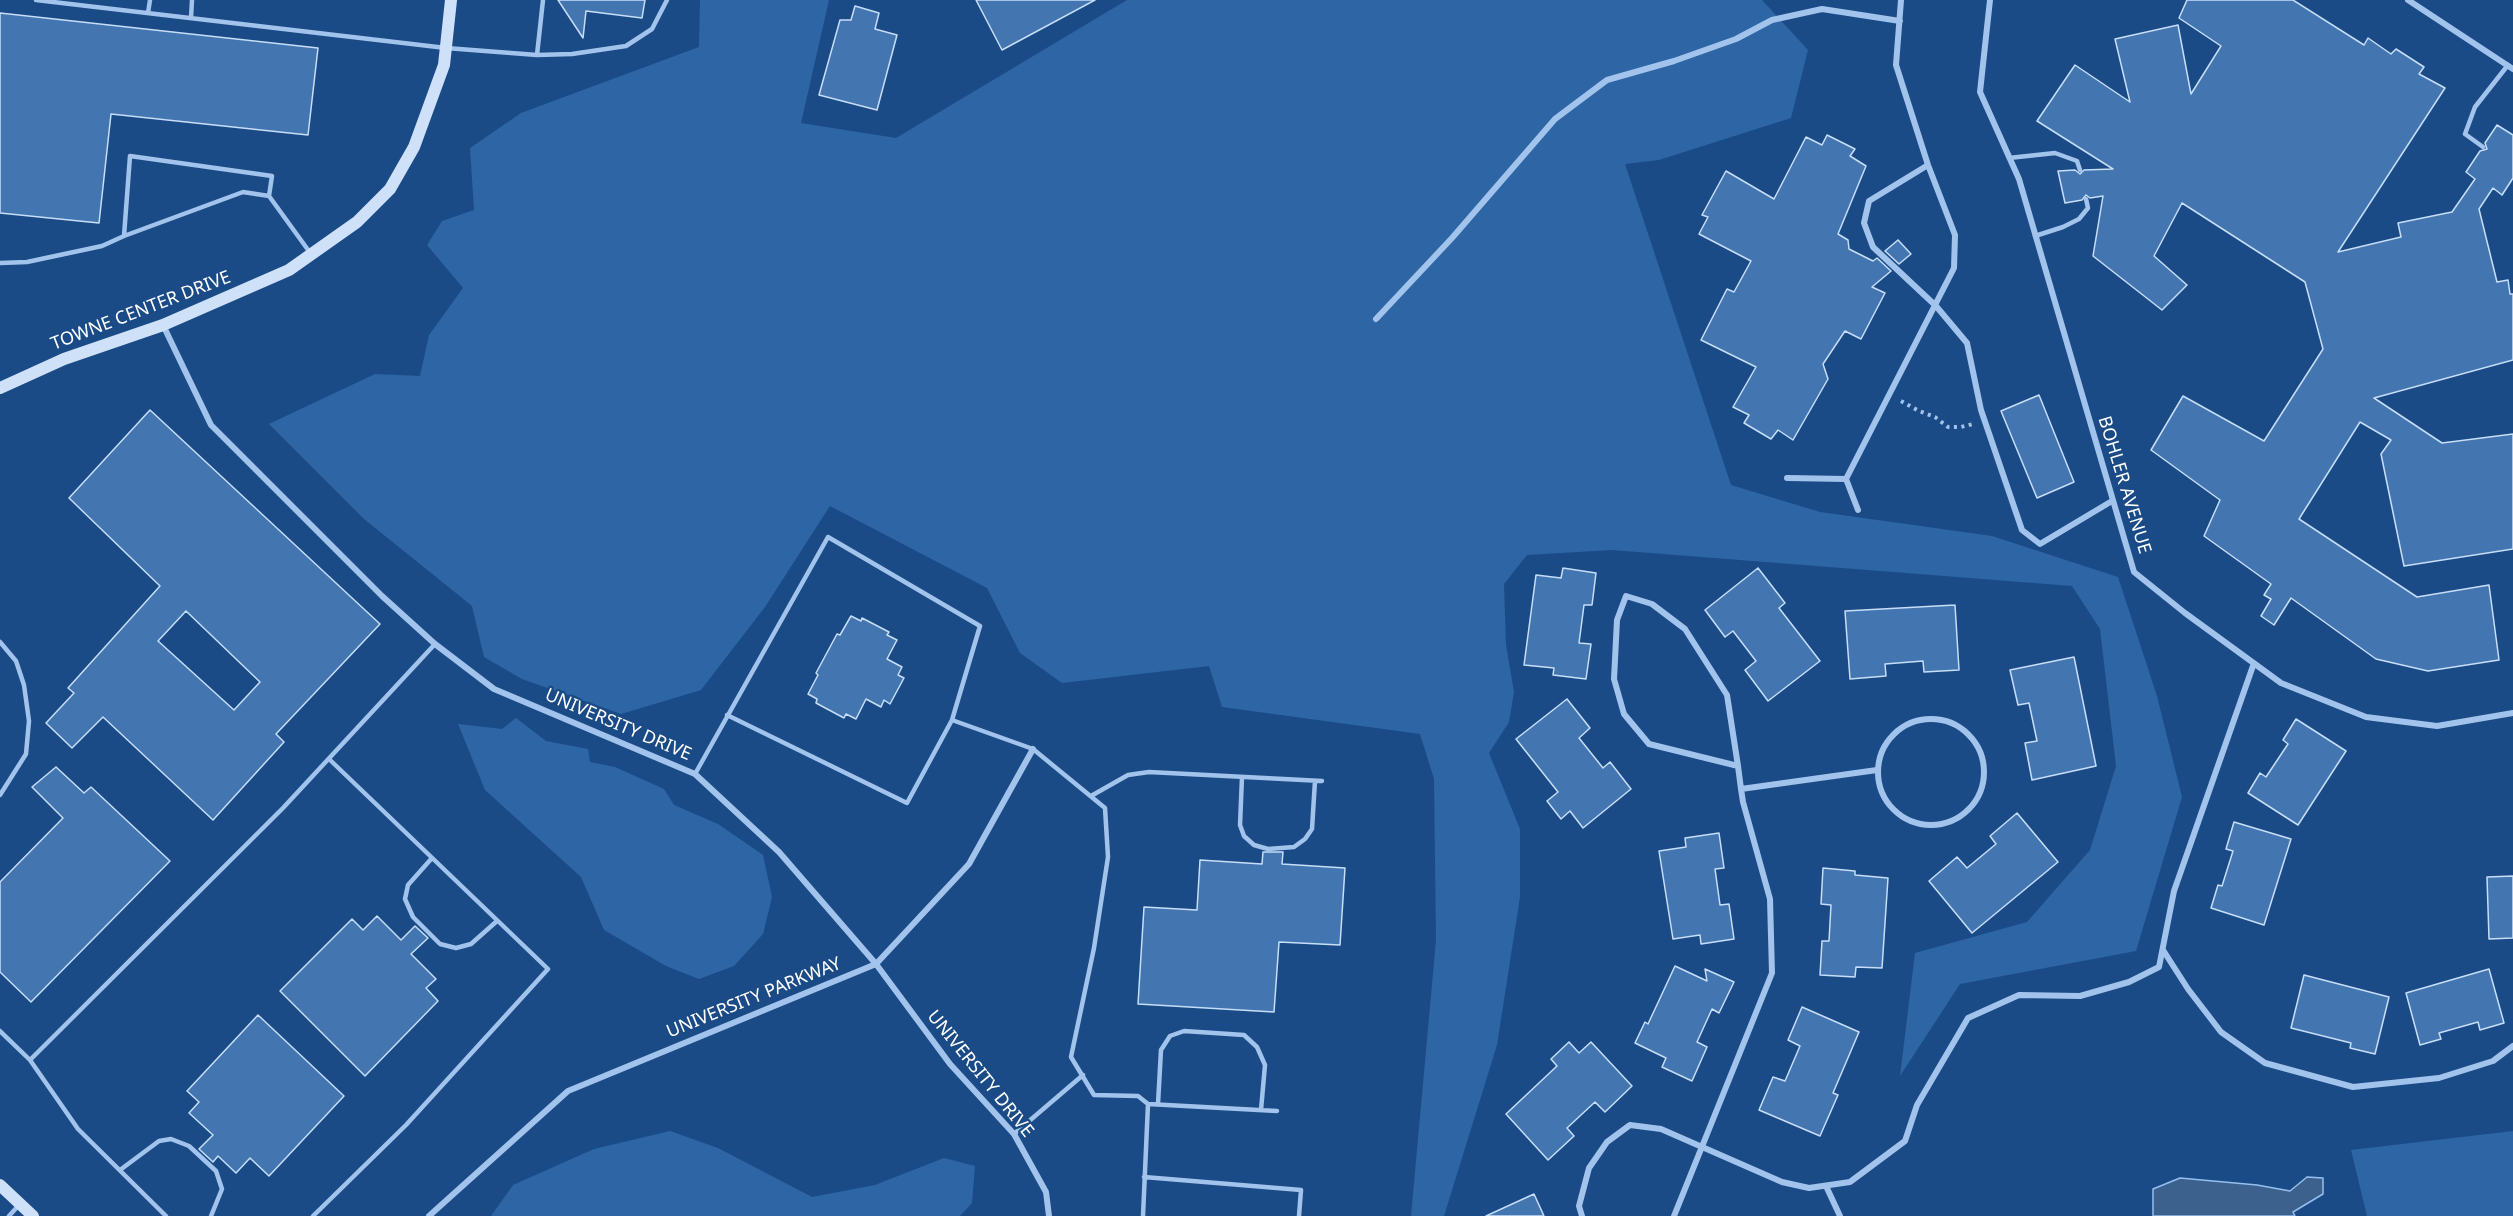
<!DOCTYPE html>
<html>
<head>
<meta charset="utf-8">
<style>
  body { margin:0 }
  canvas { display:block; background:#1a4b87 }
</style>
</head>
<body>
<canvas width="2513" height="1216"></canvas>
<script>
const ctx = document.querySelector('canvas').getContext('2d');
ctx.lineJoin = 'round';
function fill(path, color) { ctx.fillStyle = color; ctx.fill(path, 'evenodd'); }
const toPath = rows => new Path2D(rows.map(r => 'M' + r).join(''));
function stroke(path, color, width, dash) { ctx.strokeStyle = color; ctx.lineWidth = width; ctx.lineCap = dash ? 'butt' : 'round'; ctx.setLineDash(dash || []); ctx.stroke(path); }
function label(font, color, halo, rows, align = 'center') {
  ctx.font = font + ' "Noto Sans",sans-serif'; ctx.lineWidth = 4.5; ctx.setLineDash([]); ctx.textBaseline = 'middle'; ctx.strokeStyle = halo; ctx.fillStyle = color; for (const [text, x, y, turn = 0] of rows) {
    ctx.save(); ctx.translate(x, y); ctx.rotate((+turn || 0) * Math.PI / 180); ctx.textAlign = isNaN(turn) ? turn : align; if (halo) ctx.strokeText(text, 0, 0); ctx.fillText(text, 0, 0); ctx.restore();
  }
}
fill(toPath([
  [700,0,829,0,801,123,896,138,1127,0,1762,0,1808,50,1791,118,1659,160,1625,164,1731,485,1820,512,1992,536,2118,577,2157,696,2182,797,2136,951,1960,984,1900,1076,1915,953,2027,922,2090,850,2116,766,2100,629,2072,586,1612,550,1527,555,1504,584,1506,645,1514,692,1509,722,1489,753,1520,829,1520,897,1497,1045,1444,1216,1411,1216,1436,940,1434,779,1420,734,1222,707,1209,666,1062,683,1020,653,987,588,830,506,765,607,701,690,621,714,522,679,484,657,472,606,364,519,269,424,375,374,420,376,429,335,463,288,427,245,442,221,474,210,470,148,521,113,699,47],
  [516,718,546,741,588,749,590,762,615,767,664,789,674,805,718,824,763,855,772,897,763,934,734,966,699,979,666,966,604,930,581,877,485,790,458,724,502,729],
  [670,1131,718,1148,812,1197,875,1185,944,1158,975,1166,972,1203,960,1216,491,1216,513,1185,594,1149],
  [2513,1131,2513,1216,2367,1216,2351,1150]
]), '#2d65a5');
const water = toPath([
  [2307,1177,2323,1178,2323,1194,2293,1212,2295,1216,2153,1216,2153,1189,2180,1178,2257,1185,2290,1191,2307,1177]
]);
fill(water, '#3d618d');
stroke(water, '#95bfee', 1.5);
const building = toPath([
  [558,0,645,0,642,18,586,11,583,38,558,0],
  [976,0,1095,0,1002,50,976,0],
  [2187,0,2293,0,2364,45,2368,38,2391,54,2396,49,2424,67,2419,74,2445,88,2338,252,2401,237,2398,223,2452,212,2475,179,2466,172,2480,151,2487,149,2485,143,2497,125,2513,135,2513,178,2502,195,2493,188,2479,209,2497,282,2508,280,2510,294,2513,294,2513,360,2374,398,2442,443,2513,434,2513,549,2404,566,2381,454,2391,440,2360,422,2299,519,2417,597,2489,585,2499,660,2428,671,2376,659,2291,598,2274,625,2261,616,2271,599,2264,595,2271,584,2204,536,2220,500,2151,450,2183,396,2264,441,2323,349,2305,282,2182,203,2154,256,2187,285,2162,310,2093,256,2103,196,2090,198,2086,195,2082,200,2065,203,2058,171,2075,170,2080,174,2084,170,2113,169,2037,121,2075,65,2130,102,2115,39,2178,25,2191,94,2221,46,2179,18,2187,0],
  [855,6,879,13,875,29,897,35,877,110,819,95,840,20,851,20,855,6],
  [0,13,318,48,308,135,111,114,99,223,0,213,0,13],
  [1827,135,1855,149,1850,156,1866,166,1838,234,1848,240,1849,249,1873,261,1877,258,1891,271,1872,287,1885,293,1861,339,1845,331,1823,364,1828,379,1793,440,1778,430,1771,439,1744,423,1749,415,1733,407,1756,367,1701,340,1727,289,1734,292,1751,261,1699,234,1708,217,1702,215,1726,171,1774,199,1806,137,1822,145,1827,135],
  [1898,240,1911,254,1899,264,1885,251,1898,240],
  [2039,395,2074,482,2037,498,2001,411,2039,395],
  [150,410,380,624,276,734,284,742,213,820,103,717,72,748,46,723,74,693,68,688,160,586,69,498,150,410],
  [186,611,260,682,234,710,158,641,186,611],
  [1563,568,1596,573,1592,605,1584,605,1579,643,1591,644,1586,679,1553,675,1554,668,1524,665,1536,575,1561,578,1563,568],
  [1758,568,1785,603,1779,608,1820,661,1768,701,1745,670,1756,661,1733,631,1725,637,1705,610,1758,568],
  [1955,605,1959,670,1924,672,1923,661,1885,664,1886,676,1850,679,1845,611,1955,605],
  [851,616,861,621,862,618,889,632,887,635,897,640,887,659,902,667,898,675,904,678,890,704,884,700,881,707,866,699,856,719,846,714,844,718,816,703,817,699,808,694,818,675,816,673,837,634,840,635,851,616],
  [2074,657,2096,766,2032,780,2025,743,2037,741,2029,703,2018,705,2010,670,2074,657],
  [1567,699,1590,728,1579,738,1603,768,1610,762,1631,789,1583,828,1570,811,1561,819,1547,801,1558,792,1516,739,1567,699],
  [2296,719,2346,751,2298,825,2248,793,2260,773,2266,777,2288,744,2283,740,2296,719],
  [56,767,84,793,91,787,170,861,31,1002,0,972,0,882,63,818,32,787,56,767],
  [2017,813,2058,862,1972,933,1929,881,1957,857,1967,868,1996,844,1990,836,2017,813],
  [2234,822,2291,839,2264,925,2211,908,2218,885,2222,886,2233,851,2226,849,2234,822],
  [1719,833,1724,868,1715,869,1720,905,1729,904,1734,939,1701,944,1700,935,1673,939,1659,851,1686,847,1685,838,1719,833],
  [1263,852,1283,852,1282,864,1345,868,1340,945,1279,942,1274,1012,1138,1004,1144,907,1197,910,1200,860,1262,864,1263,852],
  [1823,868,1855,871,1855,875,1888,878,1882,968,1856,967,1855,977,1820,975,1822,941,1829,941,1831,905,1821,904,1823,868],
  [2513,876,2513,938,2489,939,2487,877,2513,876],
  [377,916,401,940,415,926,428,938,411,954,436,979,426,988,438,1001,365,1076,280,991,352,919,363,930,377,916],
  [1675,966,1707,981,1705,969,1734,982,1719,1013,1712,1009,1697,1042,1707,1047,1692,1081,1662,1067,1666,1058,1635,1043,1645,1022,1648,1024,1675,966],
  [2489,969,2504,1023,2480,1030,2478,1022,2439,1033,2441,1039,2420,1045,2406,993,2489,969],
  [2304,975,2389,997,2375,1054,2350,1048,2351,1043,2291,1028,2304,975],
  [1802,1007,1859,1032,1833,1093,1838,1095,1820,1136,1759,1110,1773,1077,1785,1081,1800,1046,1788,1040,1802,1007],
  [258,1015,344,1096,269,1176,250,1158,236,1173,218,1156,213,1162,199,1149,213,1135,189,1113,199,1102,187,1091,258,1015],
  [1569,1042,1579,1053,1591,1042,1632,1086,1605,1112,1595,1102,1567,1128,1574,1136,1548,1160,1506,1114,1557,1066,1551,1059,1569,1042],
  [1534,1194,1544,1216,1486,1216,1534,1194]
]);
fill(building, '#4375b0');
stroke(building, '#c7def9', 1.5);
stroke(toPath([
  [1901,401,1919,411,1935,417,1948,427,1961,427,1973,424]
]), '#a2c4ec', 4, [3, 4.5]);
stroke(toPath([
  [36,0,446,48,537,55,543,0],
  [148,13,150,0],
  [191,18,192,0],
  [537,55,572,54,626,46,652,29,667,0],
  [2483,147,2465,134,2475,107,2508,65],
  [2009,158,2055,153,2077,161,2080,170],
  [124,236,130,156,272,176,269,196],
  [2035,236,2063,227,2079,219,2088,208,2086,199],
  [0,263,27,262,102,246,124,236,243,192,269,196,311,254],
  [0,642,16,661,24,685,29,721,26,754,0,795],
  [727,715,907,803,952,720],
  [695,774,828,537,980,626,952,720,1033,749,1105,808,1108,857,1094,948,1071,1057,1094,1095,1138,1096,1148,1104,1143,1216],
  [1242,777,1240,825,1244,836,1254,845,1268,849,1294,847,1305,839,1312,829,1315,781],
  [1091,796,1128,775,1149,772,1322,781],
  [432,858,408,885,405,899,413,917,440,944,456,948,471,944,497,921],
  [0,1031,30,1060,78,1129,166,1216],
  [30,1060,283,808,435,644],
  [1148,1104,1277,1111],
  [1158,1104,1161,1050,1170,1036,1184,1031,1244,1035,1257,1047,1265,1065,1261,1110],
  [1014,1134,1083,1075],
  [120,1170,159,1141,171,1139,189,1146,216,1171,222,1189,211,1216],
  [1144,1177,1301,1190,1299,1216],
  [9,1216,19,1205],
  [313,1216,406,1125,548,969,329,759]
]), '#a2c4ec', 4.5);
stroke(toPath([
  [1990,0,1980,92,2019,179,2134,572,2185,613,2281,683,2366,717,2437,726,2513,713],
  [2408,0,2513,69],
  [1928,165,1869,201,1864,223,1873,247,1936,306,1967,343,1981,410,2022,530,2040,544,2112,501],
  [1376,319,1452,238,1555,119,1607,80,1674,61,1736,39,1772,20,1822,9,1900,21],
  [163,325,211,425,382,596,435,644,494,689,695,774,779,852,876,964,950,1064,1014,1134,1046,1192,1049,1216],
  [1787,478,1846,479,1954,268,1955,235,1928,165,1896,65,1901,0],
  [1846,479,1858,510],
  '1878 772a53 53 0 1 1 106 0a53 53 0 1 1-106 0Z',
  [1741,789,1877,770],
  [2163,950,2188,989,2221,1032,2265,1063,2353,1087,2439,1078,2493,1061,2513,1046],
  [1826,1186,1840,1216],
  [429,1216,568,1091,876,964,969,864,1033,749],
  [1582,1216,1579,1206,1589,1168,1607,1142,1630,1125,1661,1129,1782,1182,1809,1188,1850,1182,1905,1141,1917,1105,1968,1018,2019,995,2080,996,2129,982,2159,967,2174,891,2254,663],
  [1674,1216,1772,973,1770,899,1743,802,1741,789,1738,766,1727,695,1685,629,1652,604,1626,596,1617,620,1614,679,1624,714,1649,744,1738,766]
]), '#a2c4ec', 6);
stroke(toPath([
  [0,388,64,359,163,325,289,270,357,222,390,189,414,147,444,65,451,0],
  [0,1185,33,1216]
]), '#cee1f9', 12);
label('18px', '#fff', '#1a4b87', [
  ["TOWNE CENTER DRIVE",141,311,-21],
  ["BOHLER AVENUE",2124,485,73],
  ["UNIVERSITY DRIVE",618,725,23],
  ["UNIVERSITY PARKWAY",754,998,-22],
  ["UNIVERSITY DRIVE",980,1074,51]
]);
</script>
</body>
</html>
